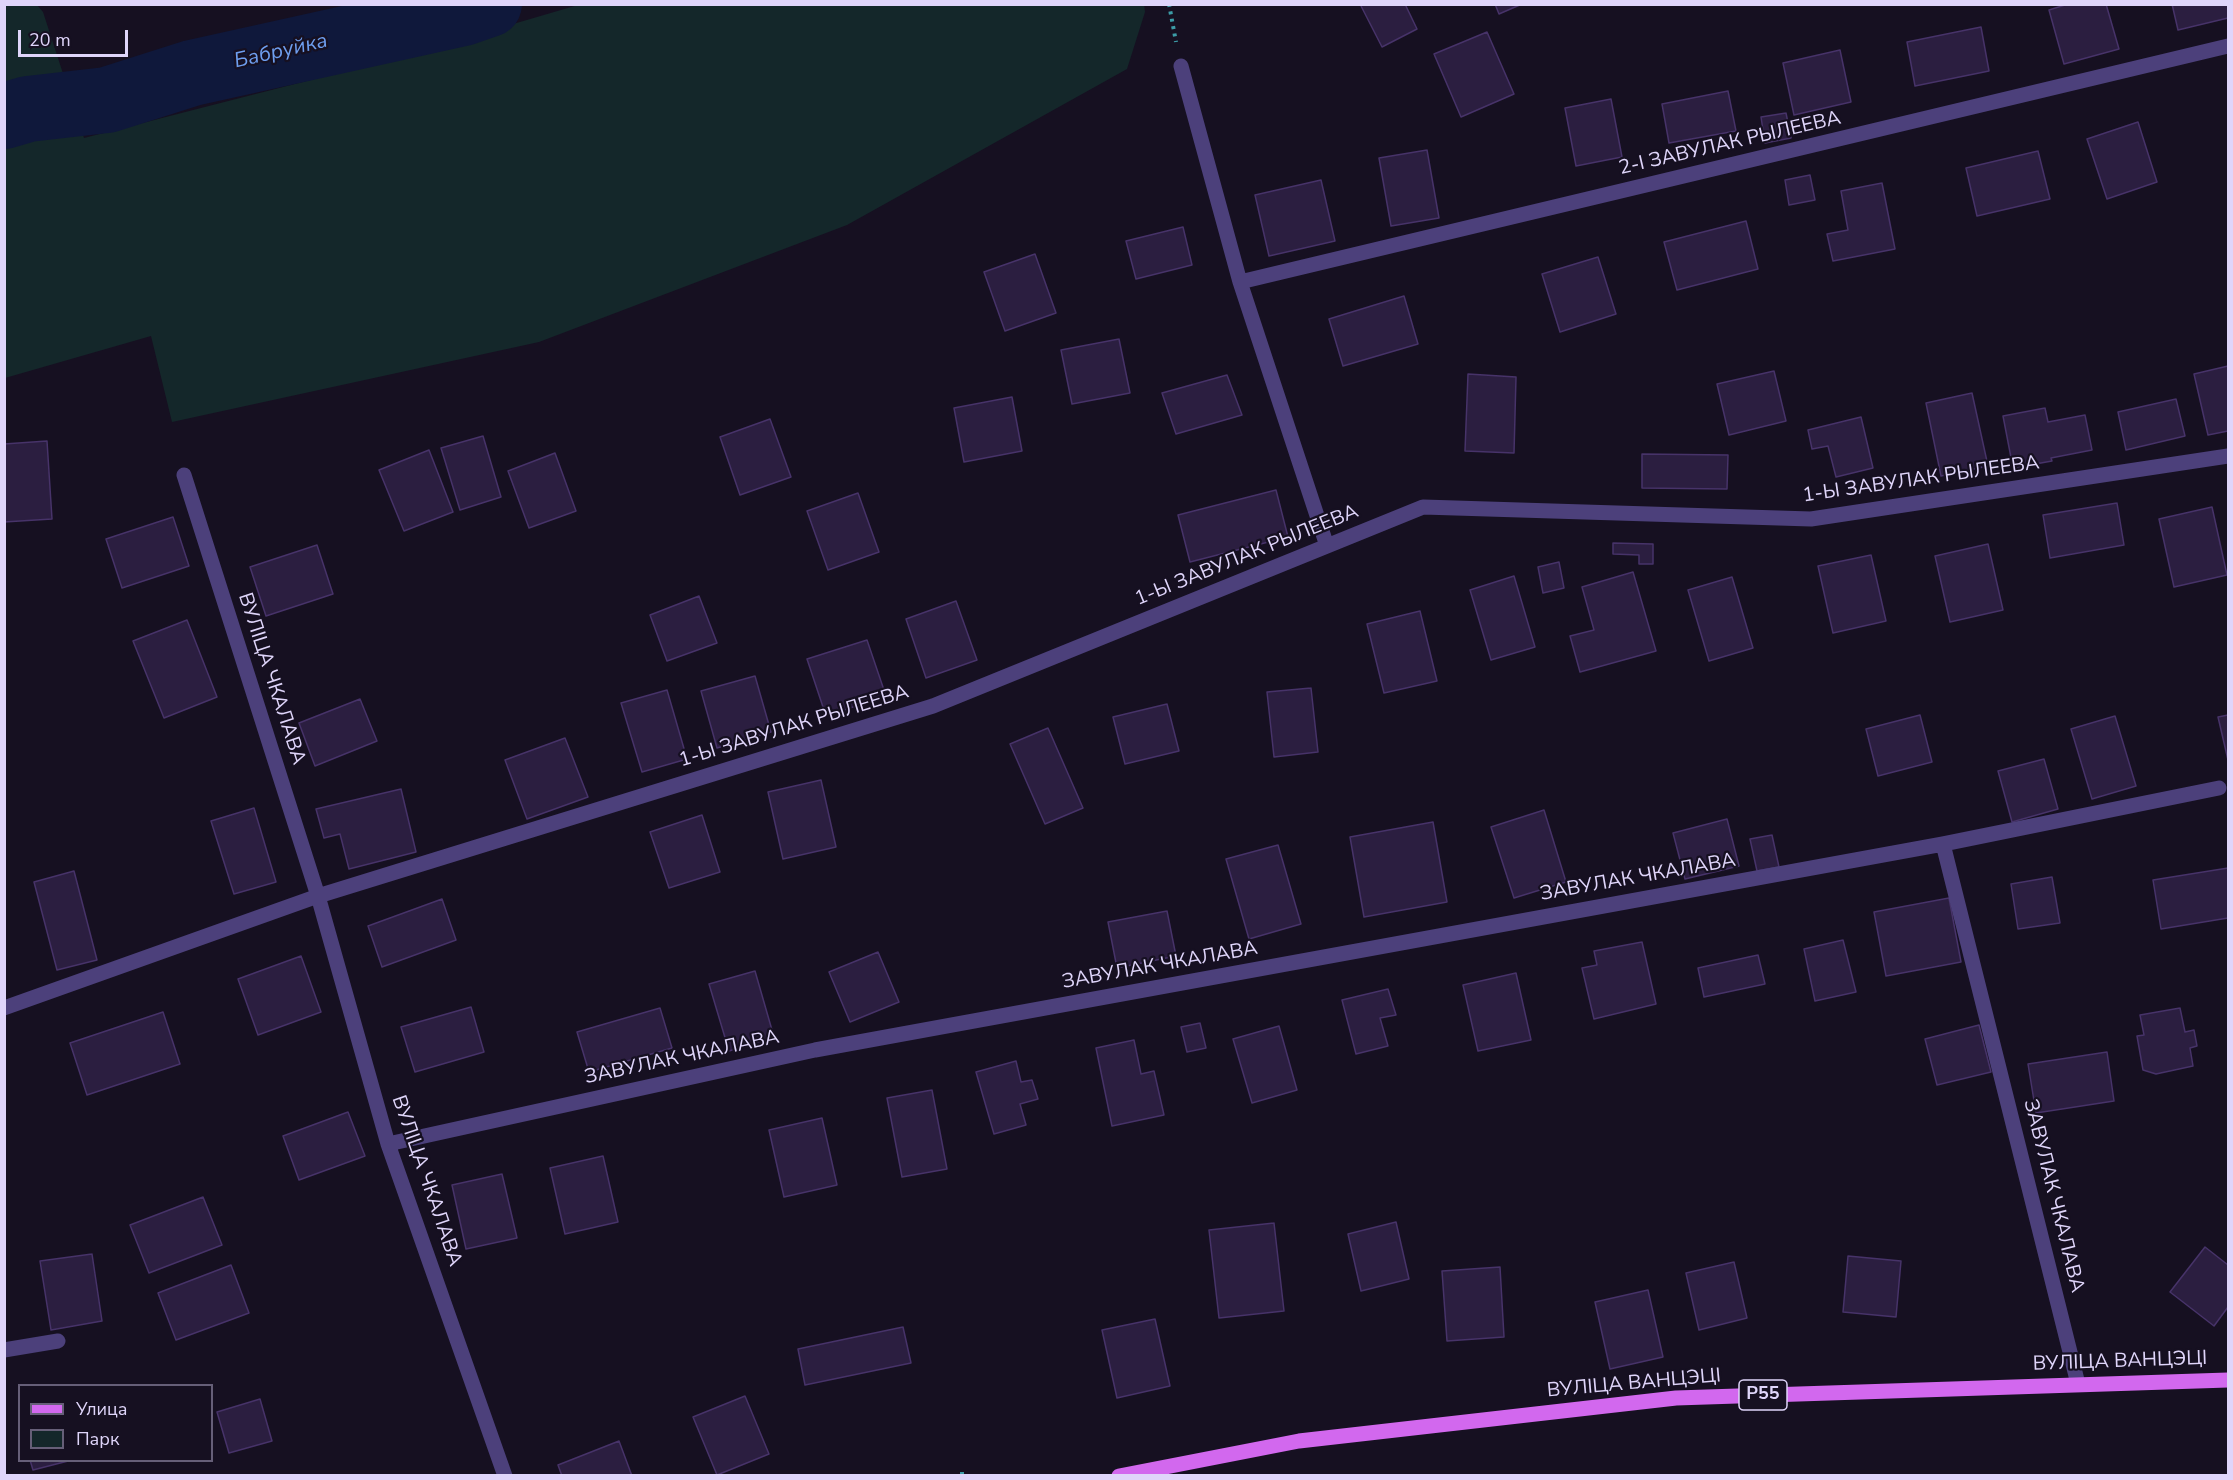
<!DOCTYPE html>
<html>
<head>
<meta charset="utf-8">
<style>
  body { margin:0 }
  #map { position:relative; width:2233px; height:1480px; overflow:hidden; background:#161021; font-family:"Nunito Sans",sans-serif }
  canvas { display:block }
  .frame { position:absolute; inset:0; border:6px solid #dfd5fa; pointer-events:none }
  .legend { position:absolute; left:18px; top:1384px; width:195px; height:78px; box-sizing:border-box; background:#161021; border:2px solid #665f78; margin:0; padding:8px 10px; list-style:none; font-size:18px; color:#dfd5fa }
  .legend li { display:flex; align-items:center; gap:12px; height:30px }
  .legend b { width:30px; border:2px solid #665f78 }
  .scale { position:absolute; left:18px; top:30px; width:110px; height:27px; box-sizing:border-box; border:3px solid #dfd5fa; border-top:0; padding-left:8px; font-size:18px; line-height:21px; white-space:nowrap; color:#dfd5fa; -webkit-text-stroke:4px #161021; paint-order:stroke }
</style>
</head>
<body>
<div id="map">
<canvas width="2233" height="1480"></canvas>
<div class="frame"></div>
<ul class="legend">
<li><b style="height:8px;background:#d268ee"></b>Улица</li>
<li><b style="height:16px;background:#14272a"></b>Парк</li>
</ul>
<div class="scale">20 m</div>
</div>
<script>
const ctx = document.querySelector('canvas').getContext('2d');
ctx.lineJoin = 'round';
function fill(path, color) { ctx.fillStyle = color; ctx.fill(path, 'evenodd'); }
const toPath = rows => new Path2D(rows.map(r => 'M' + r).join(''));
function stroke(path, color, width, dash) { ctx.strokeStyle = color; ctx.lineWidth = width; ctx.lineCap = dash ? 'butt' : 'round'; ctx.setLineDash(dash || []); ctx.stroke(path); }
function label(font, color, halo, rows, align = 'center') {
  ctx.font = font + ' "Nunito Sans",sans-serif'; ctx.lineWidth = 4.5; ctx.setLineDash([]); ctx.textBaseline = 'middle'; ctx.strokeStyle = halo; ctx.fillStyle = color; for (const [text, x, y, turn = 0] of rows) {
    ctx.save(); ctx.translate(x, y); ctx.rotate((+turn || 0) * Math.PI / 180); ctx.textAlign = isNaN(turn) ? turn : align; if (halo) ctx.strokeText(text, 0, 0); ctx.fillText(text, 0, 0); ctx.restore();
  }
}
fill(toPath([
  [5,4,37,5,43,12,84,138,404,56,578,5,1144,4,1145,12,1127,69,847,225,539,342,172,422,151,336,5,378]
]), '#14272a');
stroke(toPath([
  [4,116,28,109,107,100,192,73,463,13,489,4]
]), '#0f183b', 66);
const building = toPath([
  [1360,4,1405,4,1417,29,1382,47,1360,4],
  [1495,4,1522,4,1499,14,1495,4],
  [2068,4,2106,4,2119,49,2064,64,2049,10,2068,4],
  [2172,4,2228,4,2228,18,2178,30,2172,4],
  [1981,27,1989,71,1915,86,1907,42,1981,27],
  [1487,32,1514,94,1461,117,1434,54,1487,32],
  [1840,50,1851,102,1794,115,1783,63,1840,50],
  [1728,91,1736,131,1669,143,1662,104,1728,91],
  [1611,99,1622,157,1576,166,1565,108,1611,99],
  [1786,113,1791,138,1765,143,1761,117,1786,113],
  [2138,122,2157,182,2107,199,2087,139,2138,122],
  [1427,150,1439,218,1391,226,1379,158,1427,150],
  [2038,151,2050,199,1977,216,1966,168,2038,151],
  [1810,175,1815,200,1789,205,1785,180,1810,175],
  [1321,180,1335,241,1269,256,1255,195,1321,180],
  [1882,183,1895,249,1833,261,1827,234,1848,230,1841,191,1882,183],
  [1746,221,1758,269,1677,290,1664,242,1746,221],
  [1183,227,1192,265,1136,279,1126,241,1183,227],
  [1035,254,1056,313,1005,331,984,272,1035,254],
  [1598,257,1616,314,1560,332,1542,274,1598,257],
  [1404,296,1418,344,1343,366,1329,319,1404,296],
  [1119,339,1130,393,1072,404,1061,350,1119,339],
  [2228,366,2228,431,2208,435,2194,374,2228,366],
  [1774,371,1786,421,1729,435,1717,384,1774,371],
  [1468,374,1516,377,1514,453,1465,451,1468,374],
  [1227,375,1242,415,1176,434,1162,393,1227,375],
  [1972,393,1988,466,1941,476,1926,403,1972,393],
  [1012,397,1022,451,964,462,954,408,1012,397],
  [2176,399,2185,436,2126,450,2118,412,2176,399],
  [2045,408,2048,422,2085,415,2092,450,2051,458,2052,461,2013,468,2003,416,2045,408],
  [1861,417,1873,468,1836,477,1828,446,1812,449,1808,430,1861,417],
  [770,419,791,477,740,495,720,437,770,419],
  [483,436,501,497,460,510,441,448,483,436],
  [47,441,52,519,4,522,4,444,47,441],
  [429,450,453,512,404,531,379,470,429,450],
  [555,453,576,511,529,528,508,471,555,453],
  [1642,454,1728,455,1727,489,1642,488,1642,454],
  [1276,490,1288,537,1190,562,1178,515,1276,490],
  [858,493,879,552,828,570,807,511,858,493],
  [2117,503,2124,545,2050,558,2043,515,2117,503],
  [2212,507,2227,575,2174,587,2159,519,2212,507],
  [173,517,189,566,122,588,106,539,173,517],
  [1613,543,1653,544,1653,564,1639,564,1639,555,1613,554,1613,543],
  [1988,544,2003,610,1950,622,1935,556,1988,544],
  [317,545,333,594,266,616,250,567,317,545],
  [1871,555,1886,621,1833,633,1818,566,1871,555],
  [1559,562,1564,588,1543,593,1538,567,1559,562],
  [1633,572,1656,651,1580,672,1570,636,1594,630,1582,587,1633,572],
  [1514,576,1535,647,1491,660,1470,590,1514,576],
  [1732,577,1753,648,1709,661,1688,590,1732,577],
  [699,596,717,643,667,661,650,615,699,596],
  [956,601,977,660,926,678,906,619,956,601],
  [1420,611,1437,681,1384,693,1367,624,1420,611],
  [187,620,217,697,164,718,133,641,187,620],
  [867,640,886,696,826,716,807,659,867,640],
  [755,676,771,732,717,748,701,691,755,676],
  [1311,688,1318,752,1274,757,1267,692,1311,688],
  [667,690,687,759,642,772,621,703,667,690],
  [360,699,377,741,315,766,299,723,360,699],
  [1167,704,1179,751,1125,764,1113,717,1167,704],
  [1920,715,1932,762,1878,776,1866,729,1920,715],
  [2228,715,2228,760,2218,717,2228,715],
  [2115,716,2136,786,2092,799,2071,729,2115,716],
  [1048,728,1083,808,1045,824,1010,744,1048,728],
  [565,738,588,797,527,819,505,760,565,738],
  [2044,759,2058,809,2012,822,1998,771,2044,759],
  [821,780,836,847,783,859,768,792,821,780],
  [401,789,416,852,349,869,340,834,324,838,316,809,401,789],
  [254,808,276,882,234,894,211,821,254,808],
  [1544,810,1566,882,1514,898,1491,827,1544,810],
  [702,815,720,872,669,888,650,832,702,815],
  [1727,819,1739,866,1685,879,1673,833,1727,819],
  [1433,822,1447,902,1364,917,1350,837,1433,822],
  [1772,835,1779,867,1757,871,1750,839,1772,835],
  [1278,845,1301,924,1249,939,1226,859,1278,845],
  [2228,868,2228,918,2161,929,2153,880,2228,868],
  [74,871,97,960,57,970,34,882,74,871],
  [2052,877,2060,923,2018,929,2011,884,2052,877],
  [1949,898,1961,962,1886,976,1874,912,1949,898],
  [442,899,456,940,382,967,368,926,442,899],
  [1167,911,1176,956,1117,968,1108,922,1167,911],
  [1843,940,1856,992,1815,1001,1804,949,1843,940],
  [1642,942,1656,1004,1594,1019,1582,968,1597,965,1594,951,1642,942],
  [878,952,899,1002,850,1022,829,972,878,952],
  [1758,955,1765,984,1704,997,1698,968,1758,955],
  [301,956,321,1012,258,1035,238,979,301,956],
  [755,971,774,1037,729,1051,709,984,755,971],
  [1516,973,1531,1040,1478,1051,1463,985,1516,973],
  [1388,989,1396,1015,1380,1018,1388,1046,1356,1054,1342,1000,1388,989],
  [471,1007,484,1052,415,1072,401,1027,471,1007],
  [660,1008,672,1048,589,1072,577,1032,660,1008],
  [2180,1008,2185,1032,2194,1030,2197,1046,2190,1048,2193,1066,2156,1074,2143,1070,2137,1036,2144,1035,2140,1015,2180,1008],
  [163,1012,180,1064,87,1095,70,1043,163,1012],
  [1200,1023,1206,1048,1187,1052,1181,1027,1200,1023],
  [1979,1025,1991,1072,1937,1085,1925,1039,1979,1025],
  [1279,1026,1297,1090,1252,1103,1233,1039,1279,1026],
  [1134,1040,1141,1074,1154,1071,1164,1115,1112,1126,1096,1048,1134,1040],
  [2107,1052,2114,1101,2036,1113,2028,1064,2107,1052],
  [1016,1061,1021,1082,1032,1080,1038,1099,1020,1104,1026,1125,994,1134,976,1072,1016,1061],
  [932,1090,947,1169,902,1177,887,1098,932,1090],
  [348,1112,365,1156,299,1180,283,1136,348,1112],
  [822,1118,837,1185,784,1197,769,1130,822,1118],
  [603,1156,618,1222,565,1234,550,1168,603,1156],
  [502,1174,517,1238,466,1249,452,1185,502,1174],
  [203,1197,222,1245,149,1273,130,1225,203,1197],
  [1396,1222,1409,1279,1361,1291,1348,1234,1396,1222],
  [1274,1223,1284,1311,1219,1318,1209,1230,1274,1223],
  [2205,1247,2228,1265,2228,1307,2214,1326,2170,1292,2205,1247],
  [92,1254,102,1321,51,1330,40,1261,92,1254],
  [1848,1256,1901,1261,1896,1317,1843,1312,1848,1256],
  [1734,1262,1747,1318,1699,1330,1686,1273,1734,1262],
  [231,1265,249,1313,176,1340,158,1293,231,1265],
  [1500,1267,1504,1337,1447,1341,1442,1271,1500,1267],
  [1648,1290,1663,1357,1610,1369,1595,1302,1648,1290],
  [1155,1319,1170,1386,1117,1398,1102,1330,1155,1319],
  [903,1327,911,1363,805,1385,798,1349,903,1327],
  [745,1396,769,1454,717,1475,693,1417,745,1396],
  [260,1399,272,1441,229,1453,217,1412,260,1399],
  [619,1441,632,1476,562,1476,558,1465,619,1441],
  [30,1460,72,1460,33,1470,30,1460]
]);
fill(building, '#2b1e40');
stroke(building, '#473369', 1.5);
stroke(toPath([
  [1169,4,1176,42],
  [962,1472,962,1476]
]), '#3c9ca7', 4, [3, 4.5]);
stroke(toPath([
  [1181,66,1240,282,1327,546],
  [1240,282,2228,46],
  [184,475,318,896,388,1144,505,1476],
  [1943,844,2078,1384],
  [4,1008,318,896,933,706,1423,507,1811,519,2228,456],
  [388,1144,815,1050,1943,844,2219,788],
  [4,1350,58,1341]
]), '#4c407b', 15);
stroke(toPath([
  [1119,1476,1299,1441,1676,1398,2228,1380]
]), '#d268ee', 15);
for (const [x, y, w] of [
  [1763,1395,48]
]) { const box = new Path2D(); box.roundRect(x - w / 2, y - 15, w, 30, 4.5); ctx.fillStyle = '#161021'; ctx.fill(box); stroke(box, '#dfd5fa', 1.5); }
label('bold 18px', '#dfd5fa', null, [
  ["Р55",1763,1395]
]);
label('20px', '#dfd5fa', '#161021', [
  ["2-І ЗАВУЛАК РЫЛЕЕВА",1730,144,-13],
  ["1-Ы ЗАВУЛАК РЫЛЕЕВА",1921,480,-8],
  ["1-Ы ЗАВУЛАК РЫЛЕЕВА",1247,556,-22],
  ["ВУЛІЦА ЧКАЛАВА",271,679,72],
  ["1-Ы ЗАВУЛАК РЫЛЕЕВА",794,727,-17],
  ["ЗАВУЛАК ЧКАЛАВА",1638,878,-10],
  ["ЗАВУЛАК ЧКАЛАВА",1160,966,-10],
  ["ЗАВУЛАК ЧКАЛАВА",682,1058,-12],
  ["ВУЛІЦА ЧКАЛАВА",426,1181,71],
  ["ЗАВУЛАК ЧКАЛАВА",2053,1196,76],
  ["ВУЛІЦА ВАНЦЭЦІ",2120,1362,-2],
  ["ВУЛІЦА ВАНЦЭЦІ",1634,1384,-5]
]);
label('italic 21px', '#6e9eef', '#161021', [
  ["Бабруйка",281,52,-13]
]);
</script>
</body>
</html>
